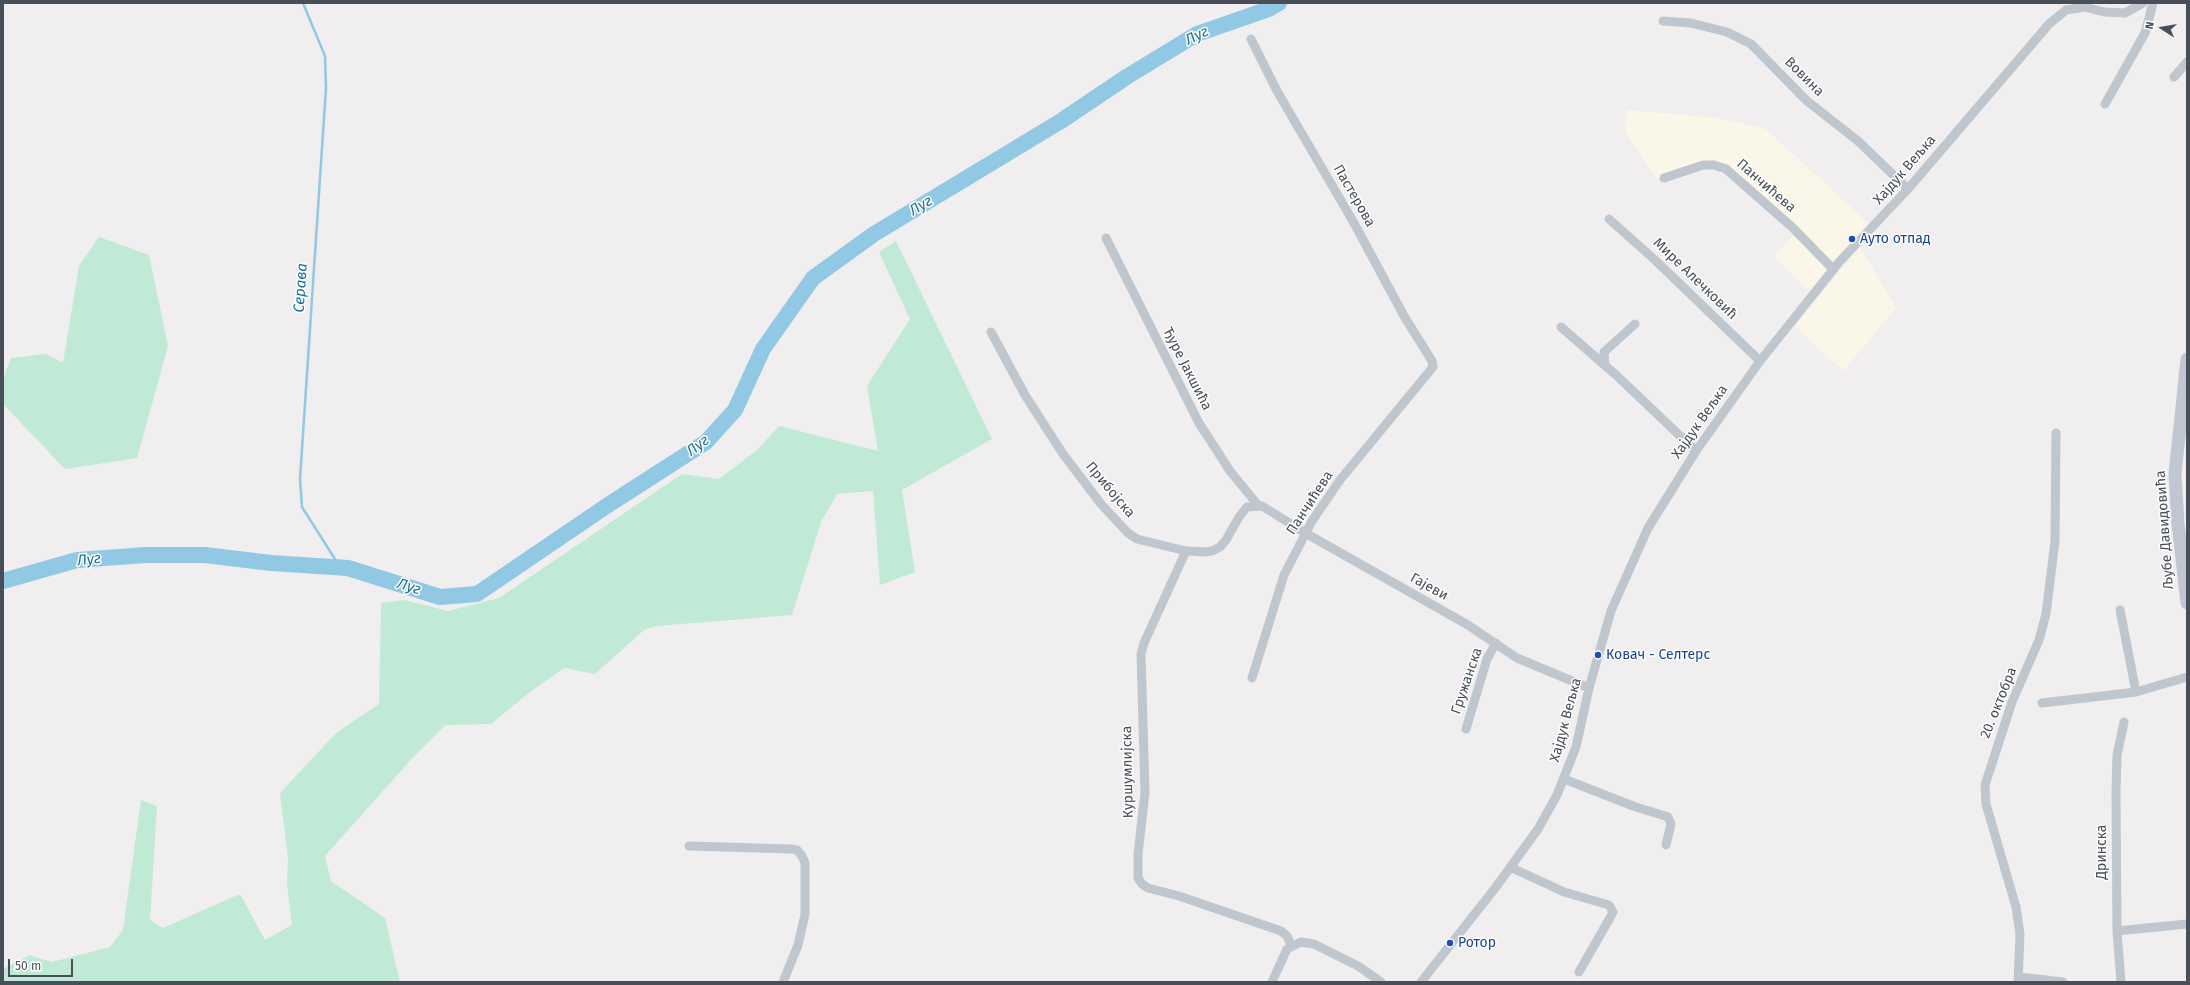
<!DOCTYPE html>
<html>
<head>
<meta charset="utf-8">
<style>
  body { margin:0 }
  #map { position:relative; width:2190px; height:985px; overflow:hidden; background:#f0eeee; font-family:"Fira Sans",sans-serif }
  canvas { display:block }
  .frame { position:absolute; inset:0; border:4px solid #484f59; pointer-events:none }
  .north { position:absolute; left:2142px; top:8px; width:40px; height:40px; -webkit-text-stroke:3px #fff; paint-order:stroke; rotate:282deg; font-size:11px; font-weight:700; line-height:16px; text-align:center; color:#484f59 }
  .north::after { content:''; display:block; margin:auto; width:14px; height:18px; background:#484f59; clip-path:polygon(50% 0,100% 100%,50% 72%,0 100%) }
  .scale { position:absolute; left:8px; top:959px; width:65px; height:18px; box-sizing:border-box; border:2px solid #484f59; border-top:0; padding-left:5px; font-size:12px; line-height:14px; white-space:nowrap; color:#484f59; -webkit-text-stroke:3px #fff; paint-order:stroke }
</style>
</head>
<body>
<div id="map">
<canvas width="2190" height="985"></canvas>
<div class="frame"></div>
<div class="north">N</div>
<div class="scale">50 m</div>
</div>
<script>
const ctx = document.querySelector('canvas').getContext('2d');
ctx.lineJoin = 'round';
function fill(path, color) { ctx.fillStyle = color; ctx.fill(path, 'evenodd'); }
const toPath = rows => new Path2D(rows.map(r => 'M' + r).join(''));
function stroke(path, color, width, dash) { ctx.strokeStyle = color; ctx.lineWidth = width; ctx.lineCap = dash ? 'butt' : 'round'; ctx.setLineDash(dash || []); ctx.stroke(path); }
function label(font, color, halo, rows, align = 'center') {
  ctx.font = font + ' "Fira Sans",sans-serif'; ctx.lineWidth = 3; ctx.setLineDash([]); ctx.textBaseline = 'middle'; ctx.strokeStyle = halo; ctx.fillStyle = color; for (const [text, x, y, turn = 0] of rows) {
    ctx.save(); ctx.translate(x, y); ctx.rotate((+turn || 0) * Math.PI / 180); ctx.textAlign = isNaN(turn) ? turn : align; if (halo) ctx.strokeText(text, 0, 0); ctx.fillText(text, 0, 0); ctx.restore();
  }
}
fill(toPath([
  [1627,110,1718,118,1766,129,1870,225,1833,262,1729,165,1712,162,1700,164,1657,179,1625,131],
  [1795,233,1829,270,1811,292,1775,256],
  [1860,247,1896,308,1843,371,1795,326]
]), '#faf7e8');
fill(toPath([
  [99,237,149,255,168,346,137,458,65,469,3,404,3,379,11,358,46,354,63,363,79,266],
  [896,241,992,439,902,490,915,572,880,585,873,491,837,494,821,522,792,615,656,626,644,630,595,674,564,668,530,692,491,724,445,725,407,764,325,856,331,881,385,918,400,982,3,982,3,969,29,955,52,962,110,947,123,930,141,800,157,806,150,920,163,928,240,894,265,940,292,925,287,884,288,858,280,793,336,733,379,704,381,603,404,600,448,611,499,598,682,474,719,479,757,450,779,426,878,451,867,386,910,319,879,252]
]), '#c0ead5');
stroke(toPath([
  [303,3,325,56,326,88,300,479,302,507,340,567]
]), '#91c8e3', 2.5);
stroke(toPath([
  [3,581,77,560,146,555,205,555,271,563,348,568,440,597,477,594,608,505,706,442,735,410,763,349,813,278,874,234,1061,121,1128,76,1197,34,1269,9,1279,3]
]), '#91c8e3', 16);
stroke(toPath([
  [1663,21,1691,23,1727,32,1751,44,1807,101,1858,141,1908,189],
  [1251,39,1277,91,1354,223,1404,316,1432,361,1433,367,1340,480,1312,521,1284,575,1252,678],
  [2174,77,2187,62],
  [2105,104,2145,33,2153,3],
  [1664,178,1703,165,1714,165,1726,169,1792,227,1833,269],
  [1609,219,1655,260,1760,361],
  [1106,238,1199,423,1230,471,1257,504],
  [1561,327,1616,375,1696,451],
  [991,332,1025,395,1063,454,1101,504,1128,533,1137,539,1186,551,1205,552,1212,551,1220,547,1226,540,1239,517,1247,507,1262,506,1307,534,1468,625,1517,658,1589,688],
  [1605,365,1604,352,1635,324],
  [1186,551,1144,643,1141,654,1145,793,1138,854,1138,878,1142,884,1148,888,1179,896,1281,931,1287,936,1291,945],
  [2120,610,2136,692],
  [2042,703,2136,692,2187,677],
  [1466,729,1487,659,1496,643],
  [1564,779,1633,806,1668,817,1671,824,1666,845],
  [689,846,791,849,797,850,802,856,805,863,805,914,798,945,783,982],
  [1510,867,1564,892,1609,905,1613,912,1611,916,1579,972],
  [2117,931,2187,924],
  [2020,977,2063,982],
  [1272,982,1287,949,1301,942,1314,944,1358,966,1381,982],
  [1421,982,1496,887,1538,829,1557,795,1576,747,1589,688,1611,611,1648,528,1696,451,1760,361,1840,261,1908,189,2049,24,2066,10,2085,7,2104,12,2125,13,2143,3],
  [2018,982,2020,934,2016,907,1986,804,1985,785,2012,702,2039,640,2046,614,2055,541,2056,433],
  [2121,982,2117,931,2116,792,2117,755,2124,722]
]), '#c0c6ce', 9);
stroke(toPath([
  [2187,359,2175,474,2178,524,2187,603]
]), '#c0c7d3', 13);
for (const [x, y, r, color] of [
  [1852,239,4,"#1a4fb4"],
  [1598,655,4,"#1a4fb4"],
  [1450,943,4,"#1a4fb4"]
]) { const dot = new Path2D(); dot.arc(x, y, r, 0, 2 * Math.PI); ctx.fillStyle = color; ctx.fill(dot); stroke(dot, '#fff', 1.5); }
label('14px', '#484f59', '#fff', [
  ["Вовина",1804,77,45],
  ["Хајдук Вељка",1905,170,-49],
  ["Панчићева",1766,186,41],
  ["Пастерова",1354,196,60],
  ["Мире Алечковић",1695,279,44],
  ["Ђуре Јакшића",1187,369,63],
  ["Хајдук Вељка",1700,422,-55],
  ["Прибојска",1110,490,50],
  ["Панчићева",1310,503,-57],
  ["Љубе Давидовића",2165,530,-94],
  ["Гајеви",1429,587,29],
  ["Гружанска",1467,681,-71],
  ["20. октобра",1999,703,-68],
  ["Хајдук Вељка",1566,720,-75],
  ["Куршумлијска",1128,772,-91],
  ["Дринска",2102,852,-90]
]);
label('14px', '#164399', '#fff', [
  ["Ауто отпад",1860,239],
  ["Ковач - Селтерс",1606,655],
  ["Ротор",1458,943]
], 'left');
label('italic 15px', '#1a709a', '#fff', [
  ["Луг",1197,36,-27],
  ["Луг",921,206,-31],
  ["Серава",301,288,-86],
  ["Луг",698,446,-37],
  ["Луг",89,560,-7],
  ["Луг",409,587,17]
]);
</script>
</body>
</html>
